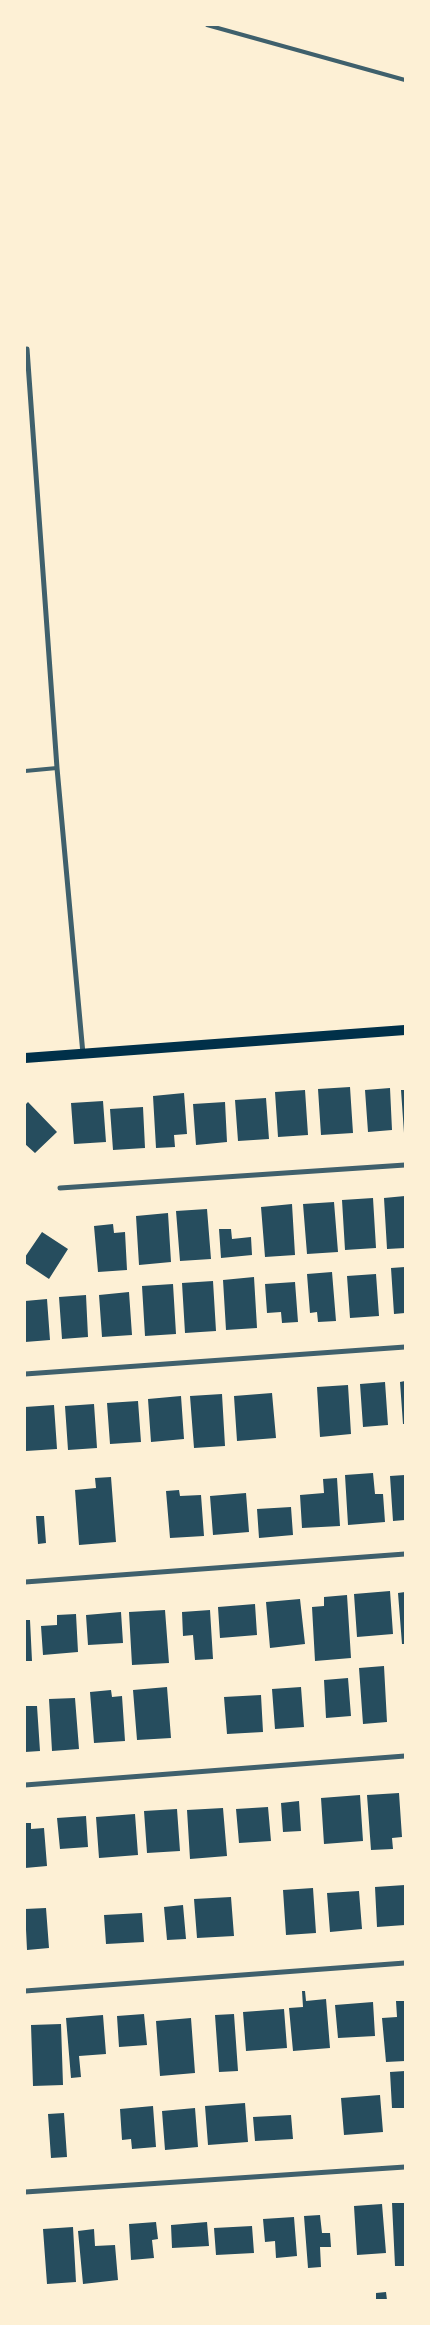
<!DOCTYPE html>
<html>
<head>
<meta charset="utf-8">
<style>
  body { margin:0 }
  #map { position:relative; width:430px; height:2325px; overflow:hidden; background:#fdf0d5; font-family:"Crimson Pro",serif }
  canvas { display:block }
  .frame { position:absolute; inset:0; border:26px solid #fdf0d5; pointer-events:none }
</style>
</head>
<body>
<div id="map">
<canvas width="430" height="2325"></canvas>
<div class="frame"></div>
</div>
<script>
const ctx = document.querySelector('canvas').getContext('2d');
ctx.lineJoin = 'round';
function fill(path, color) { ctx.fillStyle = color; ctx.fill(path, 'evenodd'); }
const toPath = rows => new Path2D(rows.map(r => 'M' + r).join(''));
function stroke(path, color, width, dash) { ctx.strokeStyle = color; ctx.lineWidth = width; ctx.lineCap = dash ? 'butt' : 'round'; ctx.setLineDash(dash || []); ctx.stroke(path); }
fill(toPath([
  [350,1087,353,1133,321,1135,318,1089],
  [390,1088,392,1130,368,1132,365,1090],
  [305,1090,308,1135,278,1137,275,1092],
  [401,1090,405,1090,405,1133,404,1133],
  [184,1093,187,1134,174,1135,175,1147,156,1148,153,1096],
  [266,1098,269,1139,238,1141,235,1100],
  [103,1101,106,1142,74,1144,71,1103],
  [28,1102,57,1132,35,1153,25,1144,25,1105],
  [225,1102,227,1142,196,1145,193,1104],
  [143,1107,145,1148,113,1150,110,1109],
  [405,1196,405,1248,387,1249,384,1198],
  [373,1198,376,1248,345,1250,342,1200],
  [334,1202,338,1252,307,1254,303,1204],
  [292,1204,295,1255,265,1257,261,1207],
  [207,1209,211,1259,180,1261,176,1211],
  [168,1213,171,1262,139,1265,136,1216],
  [113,1224,114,1233,125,1232,127,1270,98,1272,94,1226],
  [219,1229,231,1229,232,1239,251,1237,252,1255,221,1258],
  [42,1232,68,1249,49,1279,25,1263,25,1257],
  [405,1267,405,1313,394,1314,391,1268],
  [332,1272,336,1321,318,1322,317,1312,310,1313,307,1274],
  [376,1274,379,1316,350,1318,347,1276],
  [254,1277,257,1328,226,1330,223,1280],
  [213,1281,216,1331,185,1333,182,1283],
  [295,1282,298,1322,282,1323,281,1312,267,1313,265,1284],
  [173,1284,176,1334,145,1336,142,1286],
  [129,1292,132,1335,102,1337,99,1295],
  [86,1295,88,1337,62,1339,59,1297],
  [47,1299,50,1340,25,1342,25,1301],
  [405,1381,405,1424,403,1424,400,1382],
  [385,1382,388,1425,363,1427,360,1384],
  [348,1385,351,1434,320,1437,317,1387],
  [272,1393,276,1438,237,1441,234,1396],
  [222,1394,225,1446,194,1448,190,1396],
  [181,1396,184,1439,151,1442,148,1399],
  [138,1401,141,1442,110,1444,107,1403],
  [94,1404,97,1448,68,1450,65,1406],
  [54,1405,57,1449,26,1451,25,1407],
  [373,1473,375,1494,383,1494,385,1522,348,1525,345,1475],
  [405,1475,405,1520,393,1521,390,1476],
  [111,1477,116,1542,79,1545,75,1490,96,1488,95,1478],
  [337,1478,340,1526,302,1528,300,1495,324,1493,323,1479],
  [179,1490,180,1496,201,1495,204,1536,170,1538,166,1491],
  [246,1493,249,1532,213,1535,210,1496],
  [291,1507,293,1535,259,1538,257,1509],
  [36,1516,44,1516,46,1543,38,1544],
  [390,1591,393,1634,357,1637,354,1594],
  [405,1592,405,1644,402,1644,398,1593],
  [347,1595,351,1658,315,1661,312,1607,324,1606,324,1597],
  [300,1599,305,1644,270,1648,266,1602],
  [255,1604,257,1635,220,1638,218,1607],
  [165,1610,169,1663,132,1665,129,1612],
  [210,1610,213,1659,195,1660,193,1635,183,1636,182,1612],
  [121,1612,123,1643,88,1645,86,1615],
  [76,1614,78,1652,43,1655,41,1626,57,1625,57,1615],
  [25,1620,30,1620,32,1661,25,1661],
  [384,1666,387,1722,363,1724,359,1668],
  [348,1678,351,1716,326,1718,324,1680],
  [167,1687,171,1738,137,1740,133,1690],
  [301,1687,304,1727,275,1729,272,1689],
  [111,1690,112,1697,122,1696,125,1741,94,1743,90,1692],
  [261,1695,263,1732,227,1734,224,1697],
  [75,1698,79,1749,52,1751,49,1699],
  [25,1706,37,1706,40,1751,25,1752],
  [399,1793,402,1837,392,1838,393,1849,371,1850,367,1795],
  [360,1795,363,1841,324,1844,321,1798],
  [299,1801,301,1831,283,1832,281,1803],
  [268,1807,271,1841,239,1843,236,1809],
  [223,1808,227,1856,190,1859,187,1810],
  [177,1809,180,1851,147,1853,144,1811],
  [135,1814,138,1855,99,1858,96,1817],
  [86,1816,88,1847,60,1849,57,1818],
  [25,1823,31,1823,31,1829,44,1828,47,1866,25,1868],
  [405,1885,405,1925,377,1927,375,1887],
  [313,1888,316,1933,286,1935,283,1890],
  [359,1891,362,1929,330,1932,327,1893],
  [231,1897,234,1936,197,1938,194,1899],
  [183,1905,186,1939,167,1940,164,1907],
  [46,1908,49,1948,27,1950,25,1909],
  [142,1913,144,1942,106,1944,104,1915],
  [302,1991,305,1991,306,2001,326,1999,330,2048,293,2051,289,2008,303,2007],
  [396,2001,405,2001,405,2061,386,2062,382,2018,397,2017],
  [373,2002,375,2036,338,2038,335,2005],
  [284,2009,287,2048,246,2051,243,2012],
  [144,2014,147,2045,119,2047,117,2016],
  [234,2014,238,2071,219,2072,215,2015],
  [103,2015,106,2054,79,2056,81,2077,71,2078,66,2018],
  [191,2018,195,2073,160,2076,156,2021],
  [61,2024,63,2085,33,2086,31,2025],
  [405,2071,405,2108,392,2108,390,2072],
  [380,2095,383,2132,344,2135,341,2098],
  [245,2103,248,2142,208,2145,205,2106],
  [153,2106,156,2147,132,2149,131,2139,122,2140,120,2109],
  [195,2108,198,2147,165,2150,162,2111],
  [64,2113,67,2157,51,2158,48,2114],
  [291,2115,293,2139,255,2141,253,2117],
  [392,2203,405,2203,405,2266,395,2266],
  [382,2204,386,2253,357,2255,354,2206],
  [320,2215,322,2233,330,2233,331,2247,320,2247,321,2267,308,2268,304,2216],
  [294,2217,297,2256,276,2258,275,2241,265,2242,263,2219],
  [156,2222,158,2239,152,2240,154,2258,131,2260,129,2224],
  [207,2222,209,2246,172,2248,171,2225],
  [252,2226,254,2253,216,2255,214,2228],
  [73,2227,76,2282,47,2284,43,2229],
  [94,2229,95,2246,115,2245,118,2280,83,2284,78,2231],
  [386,2292,387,2300,376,2300,376,2293]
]), '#264d5e');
stroke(toPath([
  [207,25,405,80],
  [25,771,57,768]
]), '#3f606c', 4);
stroke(toPath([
  [27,349,57,768,83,1054],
  [60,1188,405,1165],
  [25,1374,405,1347],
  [25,1582,405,1554],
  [25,1785,405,1756],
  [25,1991,405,1963],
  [25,2192,405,2167]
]), '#3f606c', 5);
stroke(toPath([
  [25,1058,405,1030]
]), '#003049', 10);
</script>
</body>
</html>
